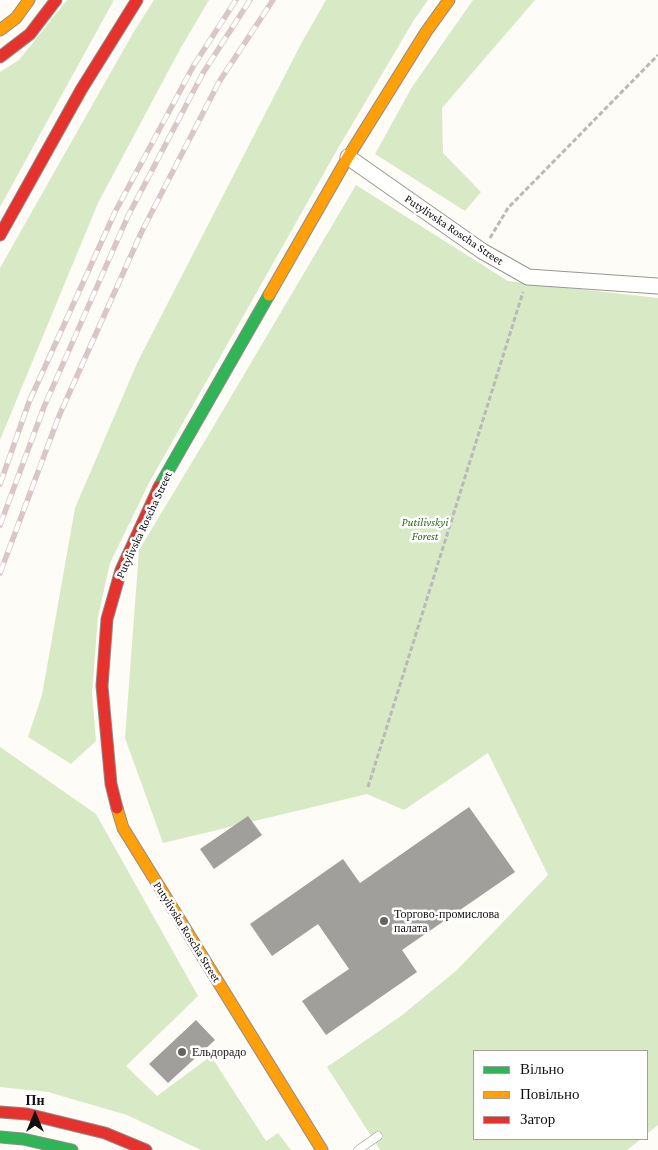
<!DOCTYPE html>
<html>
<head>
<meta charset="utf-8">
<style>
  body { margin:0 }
  #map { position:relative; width:658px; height:1150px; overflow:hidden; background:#fdfcf7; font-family:"Crimson Pro",serif }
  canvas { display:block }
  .legend { position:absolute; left:473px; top:1050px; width:175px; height:90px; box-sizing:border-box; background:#fff; border:1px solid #a0a0a0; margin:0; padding:6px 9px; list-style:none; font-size:15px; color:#111 }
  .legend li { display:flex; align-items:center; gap:10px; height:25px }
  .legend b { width:25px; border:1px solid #a0a0a0 }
  .north { position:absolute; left:10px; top:1090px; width:50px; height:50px; -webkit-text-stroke:4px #fff; paint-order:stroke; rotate:0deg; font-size:14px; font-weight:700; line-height:20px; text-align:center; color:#111 }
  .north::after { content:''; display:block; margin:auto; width:18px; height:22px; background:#111; clip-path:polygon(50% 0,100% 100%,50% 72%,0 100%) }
</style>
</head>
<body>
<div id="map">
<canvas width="658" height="1150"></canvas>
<ul class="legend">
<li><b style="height:6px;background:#30b455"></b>Вільно</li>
<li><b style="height:6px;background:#ff9f0a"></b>Повільно</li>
<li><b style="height:6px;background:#e5322d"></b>Затор</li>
</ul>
<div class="north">Пн</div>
</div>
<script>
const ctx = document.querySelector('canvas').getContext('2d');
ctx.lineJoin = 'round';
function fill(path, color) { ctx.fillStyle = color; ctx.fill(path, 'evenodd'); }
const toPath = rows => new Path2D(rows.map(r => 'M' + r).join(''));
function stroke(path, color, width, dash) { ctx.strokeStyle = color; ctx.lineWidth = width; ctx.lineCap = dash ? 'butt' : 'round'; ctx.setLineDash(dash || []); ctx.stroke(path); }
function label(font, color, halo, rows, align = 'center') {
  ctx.font = font + ' "Crimson Pro",serif'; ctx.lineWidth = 5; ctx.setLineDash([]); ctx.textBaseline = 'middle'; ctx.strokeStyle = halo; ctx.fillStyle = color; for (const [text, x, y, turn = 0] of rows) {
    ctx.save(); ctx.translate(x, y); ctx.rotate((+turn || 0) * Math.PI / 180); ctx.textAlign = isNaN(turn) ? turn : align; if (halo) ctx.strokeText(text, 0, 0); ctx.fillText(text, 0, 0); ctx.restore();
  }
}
fill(toPath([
  [67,0,114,0,0,207,0,72,19,60],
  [154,0,209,0,179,51,98,203,0,440,0,268,133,33],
  [326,0,428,0,414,20,337,150,149,483,110,563,98,617,92,693,96,741,71,764,28,737,42,695,75,508,138,361,302,42],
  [473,0,535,0,442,108,443,153,481,192,465,211,375,154,412,87],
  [356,185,508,281,658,298,658,1125,647,1134,647,1051,474,1051,474,1139,641,1139,627,1150,380,1150,327,1067,401,1016,457,970,548,875,488,753,404,810,367,794,163,843,125,738,139,550,206,439],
  [0,747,96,814,198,996,126,1066,157,1096,211,1056,266,1141,278,1133,291,1150,201,1150,127,1115,48,1092,0,1087]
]), '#d8eac5');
fill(toPath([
  [469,807,515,872,402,950,417,972,326,1035,302,1001,349,969,318,924,272,956,250,924,343,859,360,883],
  [248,816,262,835,214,869,200,849],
  [196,1020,215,1040,168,1083,149,1064]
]), '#a19f9c');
const lane = toPath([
  [358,1150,378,1136]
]);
const street = toPath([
  [348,157,482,251,528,277,658,286]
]);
const fast = toPath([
  [159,487,269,295],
  [0,1137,23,1139,72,1150]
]);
const slow = toPath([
  [0,30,16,18,29,0],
  [269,295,348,157,426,32,449,0],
  [117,808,123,828,322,1150]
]);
const jam = toPath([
  [0,57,30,34,56,0],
  [0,235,81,90,137,0],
  [117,808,111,784,102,686,107,619,121,570,159,487],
  [0,1112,27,1114,105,1133,146,1150]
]);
stroke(lane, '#979795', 9);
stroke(street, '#979795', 17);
stroke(fast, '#8e8d8b', 13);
stroke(slow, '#8e8d8b', 13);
stroke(jam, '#8e8d8b', 13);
stroke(toPath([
  [490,238,508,208,658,55],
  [368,787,523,292]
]), '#b9b9b8', 3, [5, 2.5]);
stroke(lane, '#fffffe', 8);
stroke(street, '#fffffe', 15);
stroke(fast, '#30b455', 11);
stroke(slow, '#ff9f0a', 11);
stroke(jam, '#e5322d', 11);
const rail = toPath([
  [0,484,29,402,115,212,194,65,236,0],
  [0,525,44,407,128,216,203,73,250,0],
  [0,573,59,416,142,231,219,82,273,0]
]);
stroke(rail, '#d9c6c7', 5.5);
stroke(rail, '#fff', 4, [11]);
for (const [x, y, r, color] of [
  [384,921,5,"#646362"],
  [182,1052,5,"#646362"]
]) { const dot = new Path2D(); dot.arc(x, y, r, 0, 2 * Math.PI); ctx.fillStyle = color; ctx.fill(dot); stroke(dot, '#fff', 2); }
label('12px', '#111', '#fff', [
  ["Putylivska Roscha Street",454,230,34],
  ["Putylivska Roscha Street",144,525,-65],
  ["Putylivska Roscha Street",187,932,58]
]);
label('italic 12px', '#2f6b1f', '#fff', [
  ["Putilivskyi",425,522],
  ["Forest",425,536]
]);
label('12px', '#111', '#fff', [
  ["Торгово-промислова",394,914],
  ["палата",394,928],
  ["Ельдорадо",192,1052]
], 'left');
</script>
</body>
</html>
